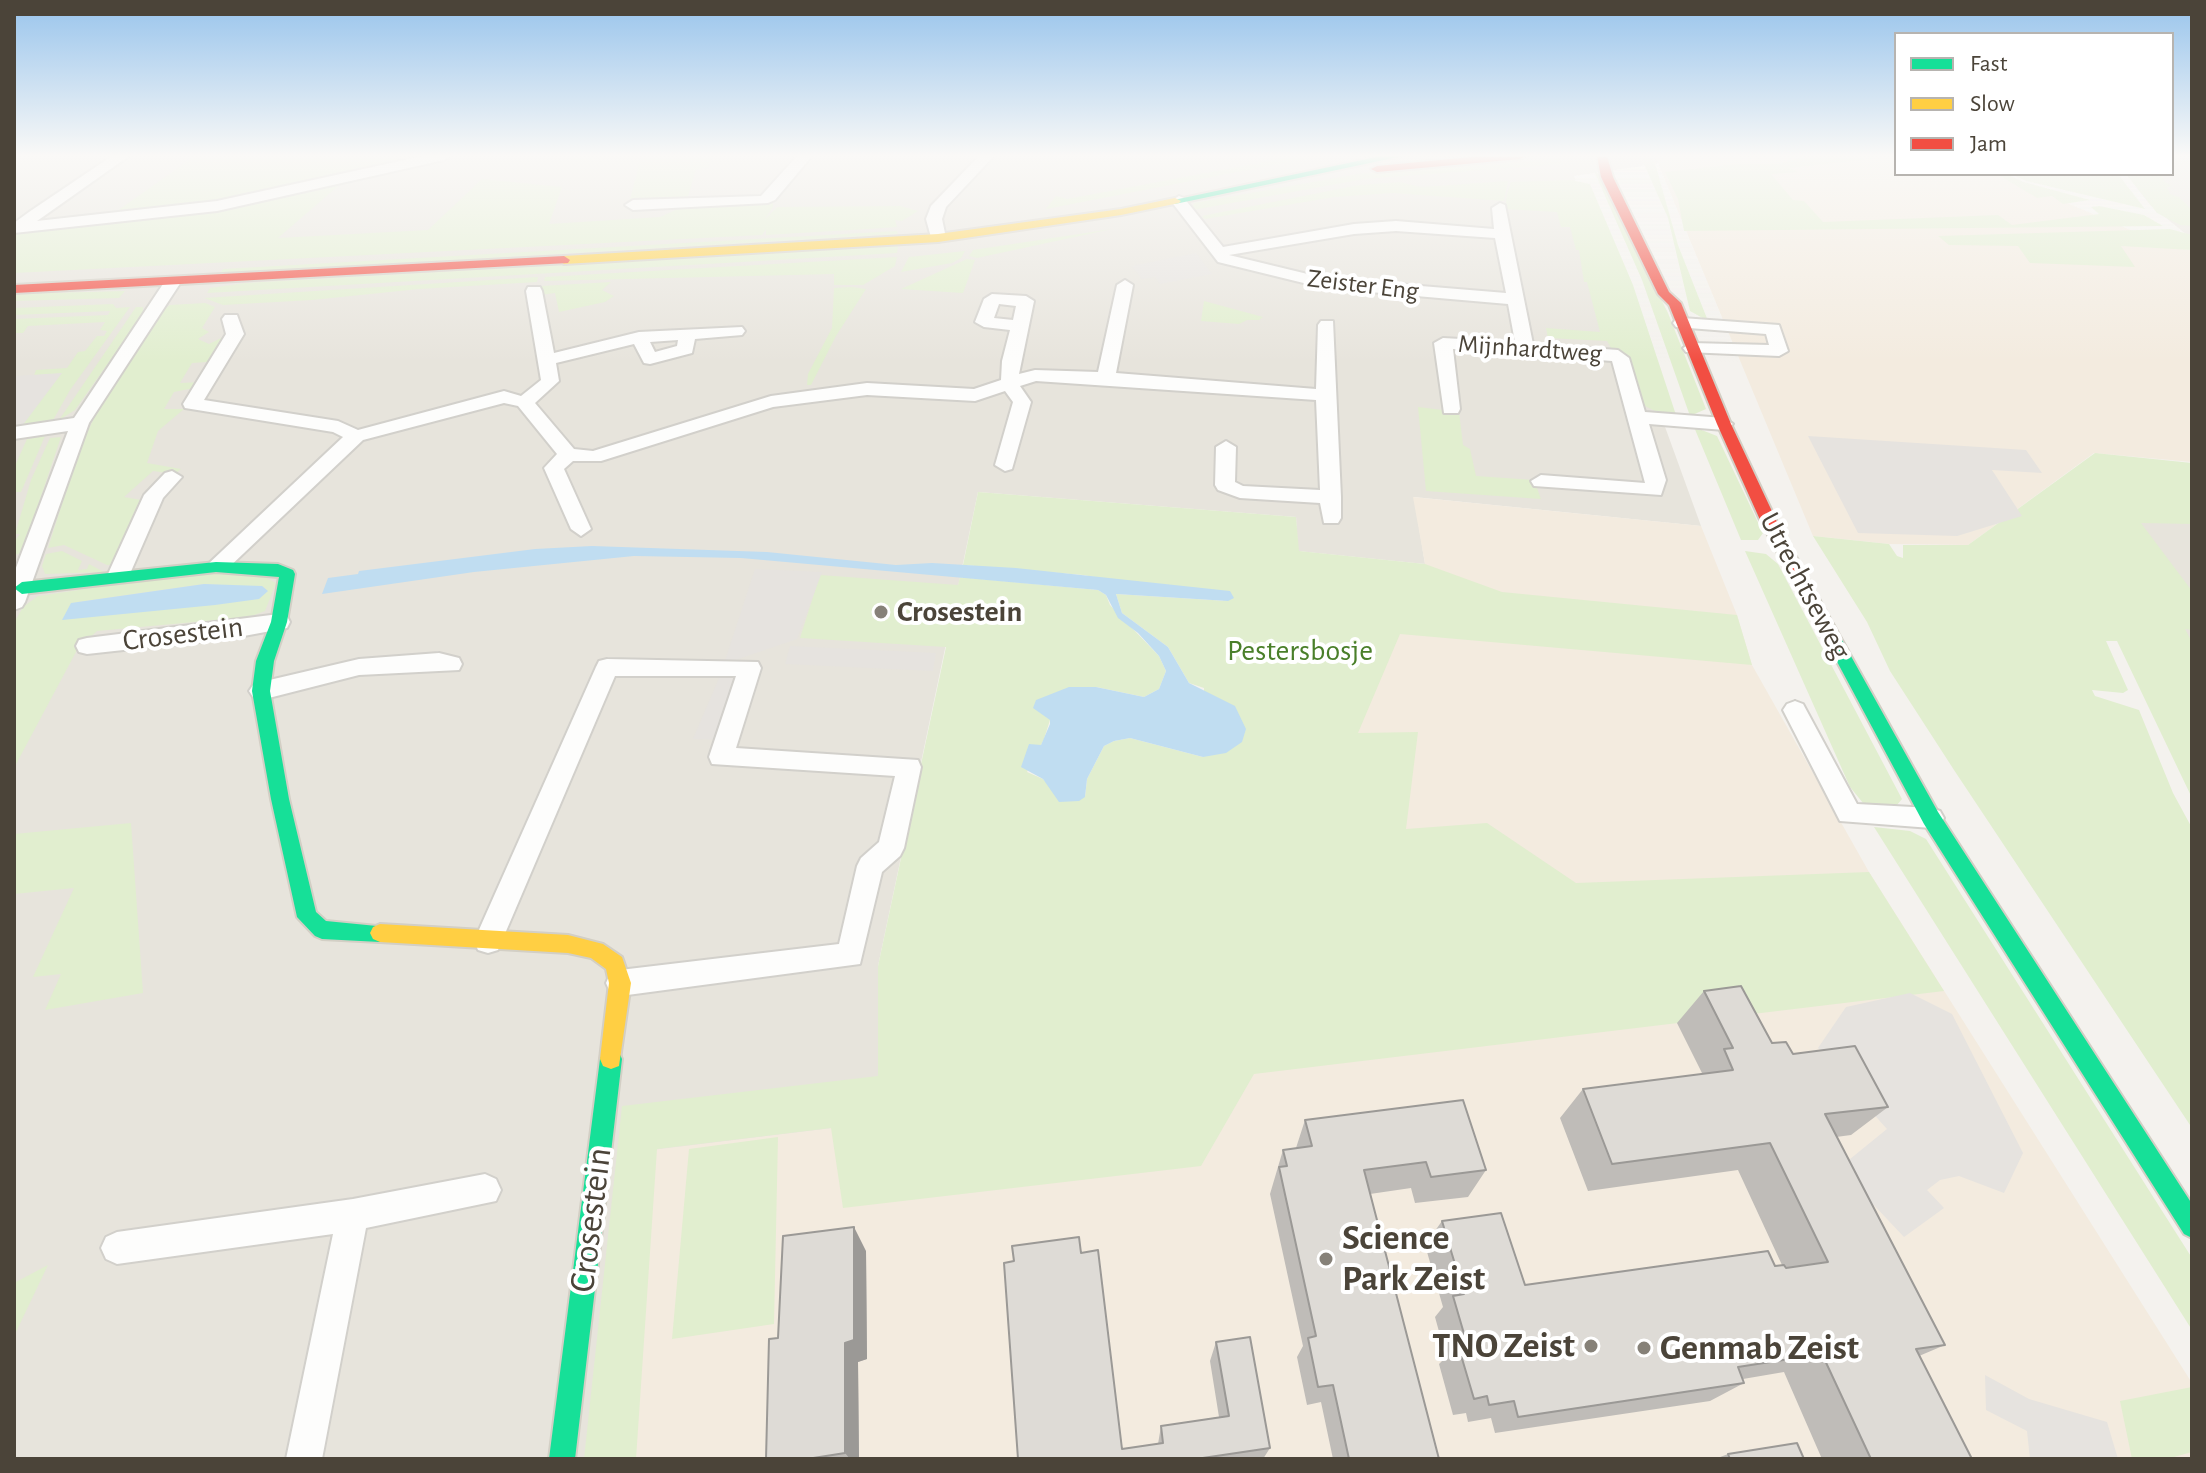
<!DOCTYPE html>
<html>
<head>
<meta charset="utf-8">
<style>
  body { margin:0 }
  #map { position:relative; width:2206px; height:1473px; overflow:hidden; background:#f4f2ee; font-family:"Alegreya Sans",sans-serif }
  canvas { display:block }
  .frame { position:absolute; inset:0; border:16px solid #4b4439; pointer-events:none }
  .legend { position:absolute; left:1894px; top:32px; width:280px; height:144px; box-sizing:border-box; background:#fff; border:2px solid #b7b4b0; margin:0; padding:10px 14px; list-style:none; font-size:24px; color:#4b4439 }
  .legend li { display:flex; align-items:center; gap:16px; height:40px }
  .legend b { width:40px; border:2px solid #b7b4b0 }
</style>
</head>
<body>
<div id="map">
<canvas width="2206" height="1473"></canvas>
<div class="frame"></div>
<ul class="legend">
<li><b style="height:10px;background:#16e098"></b>Fast</li>
<li><b style="height:10px;background:#ffcf43"></b>Slow</li>
<li><b style="height:10px;background:#f24e42"></b>Jam</li>
</ul>
</div>
<script>
const ctx = document.querySelector('canvas').getContext('2d');
ctx.lineJoin = 'round';
function fill(path, color) { ctx.fillStyle = color; ctx.fill(path, 'evenodd'); }
const toPath = rows => new Path2D(rows.map(r => 'M' + r).join(''));
function stroke(path, color, width, dash) { ctx.strokeStyle = color; ctx.lineWidth = width; ctx.lineCap = dash ? 'butt' : 'round'; ctx.setLineDash(dash || []); ctx.stroke(path); }
function label(font, color, halo, rows, align = 'center') {
  ctx.font = font + ' "Alegreya Sans",sans-serif'; ctx.lineWidth = 8; ctx.setLineDash([]); ctx.textBaseline = 'middle'; ctx.strokeStyle = halo; ctx.fillStyle = color; for (const [text, x, y, turn = 0] of rows) {
    ctx.save(); ctx.translate(x, y); ctx.rotate((+turn || 0) * Math.PI / 180); ctx.textAlign = isNaN(turn) ? turn : align; if (halo) ctx.strokeText(text, 0, 0); ctx.fillText(text, 0, 0); ctx.restore();
  }
}
fill(toPath([
  [14,156,1709,156,1574,176,1701,526,1414,497,1425,564,1298,551,1296,517,978,492,878,966,878,1123,603,1459,14,1459],
  [2172,156,2192,156,2192,239,2150,205,2126,174,2172,174],
  [2112,508,2192,517,2192,652]
]), '#e7e4dc');
fill(toPath([
  [1655,156,1896,156,1896,174,1999,174,2173,248,2192,250,2192,462,2094,453,1968,545,1889,544,1813,536],
  [1413,497,1701,526,1737,615,1752,665,1869,872,2192,1383,2192,1459,603,1459,635,1152,832,1128,1343,767,1425,564]
]), '#f3ebdf');
fill(toPath([
  [195,156,430,156,242,197,117,211],
  [574,156,712,156,708,168,696,169,688,197,630,199,641,158,572,160],
  [1297,156,1320,156,1046,209,1056,196,1067,199],
  [1646,156,1655,163,1678,245,1708,321,1690,311,1668,218,1643,162],
  [1805,156,1896,156,1789,168,1798,172,1771,174,1793,200,1804,201,1823,222,1998,215,2012,225,2099,214,2091,207,2099,206,2144,215,2163,226,1684,231,1678,199,1665,172,1738,164,1779,164],
  [1558,159,1562,164,1364,179,1193,210,1192,208,1194,203,1358,174],
  [1594,171,1599,174,1668,313,1706,409,1690,416,1642,280],
  [1997,174,2006,174,2024,182,2090,200,2063,204,2052,196,2037,198],
  [2011,174,2118,174,2145,209,2026,181],
  [2126,174,2161,174,2165,182,2172,186,2167,187,2170,194,2179,197,2192,210,2192,226,2180,225,2157,213],
  [482,179,562,187,549,224,660,217,682,207,773,201,773,207,765,219,777,207,900,206,918,211,902,221,895,220,897,227,868,229,766,235,766,229,762,235,14,273,14,229,165,214,344,181,278,238,428,230],
  [1571,180,1590,184,1633,285,1676,415,1661,414,1645,406,1607,341,1548,338,1546,328,1600,332,1587,282,1584,282,1579,250,1576,250,1570,227,1561,227,1557,212,1505,209,1507,194,1511,182],
  [1508,181,1504,201,1393,193,1334,197,1205,219,1202,216,1359,185,1400,182,1421,187],
  [1112,229,977,258,969,256,973,250],
  [2170,229,2192,235,2192,250,2121,246,2135,267,2030,263,2018,246,1949,245,1938,236],
  [897,231,898,234,220,274,223,269],
  [898,246,897,253,207,293,210,288,245,283],
  [965,251,961,258,952,263,901,272,909,257],
  [897,257,895,266,863,285,834,285,834,274,544,281,545,277],
  [967,259,975,260,963,293,901,289],
  [538,277,537,282,419,289,312,300,223,305,204,298],
  [611,282,602,290,614,296,605,302,559,312,555,293,541,295,540,290,541,286],
  [852,287,866,289,836,336,811,385,807,385,808,374,832,328,834,288],
  [125,291,119,298,14,301,14,294],
  [1204,301,1263,317,1259,320,1247,320,1239,324,1201,321],
  [205,303,215,307,202,328,209,332,198,339,209,344,223,337,228,340,224,347,215,350,207,362,192,363,180,383,203,382,199,387,174,392,164,409,184,409,158,431,147,463,181,469,175,474,153,471,124,497,147,501,116,564,107,565,64,545,48,548,79,450,103,399,159,313,170,305],
  [113,304,116,308,130,307,70,390,52,422,14,428,36,370,67,368,78,352,85,351,97,336,104,336,107,331,100,330,105,322,28,326,23,333,14,333,14,319,108,315,110,311,14,315,14,308],
  [136,307,143,307,143,314,75,410,59,420],
  [1418,407,1459,412,1463,445,1470,449,1476,476,1534,480,1541,499,1426,491],
  [1694,427,1717,436,1763,533,1758,540,1741,540],
  [45,436,21,492,14,492,14,468,27,439],
  [61,437,22,553,14,555,14,542,20,534,15,534,31,480,50,438],
  [2095,453,2192,463,2192,524,2141,523,2192,591,2192,630,2185,629,2192,642,2192,798,2117,641,2106,641,2128,690,2123,693,2092,690,2095,696,2139,710,2173,793,2192,828,2192,1128,1954,770,1890,671,1867,622,1813,536,1889,544,1897,556,1903,558,1903,545,1968,545],
  [978,492,1296,517,1299,551,1425,564,1502,592,1737,615,1752,665,1400,634,1358,733,1418,732,1406,829,1487,823,1576,883,1869,872,1944,991,1254,1074,1201,1166,843,1208,831,1128,657,1149,636,1459,584,1459,622,1106,878,1076,878,966,946,647,800,638,820,575,958,585,960,577,1098,590,1106,595,1110,605,1159,656,1166,671,1159,689,1144,697,1096,687,1050,720,1044,739,1027,772,1043,779,1053,790,1085,797,1087,779,1104,746,1114,741,1130,738,1203,757,1204,688,1189,683,1168,647,1122,613,1116,594,1228,601,1083,575,963,565],
  [62,551,82,561,78,570,87,569,89,564,104,572,45,574,42,566,46,554],
  [1745,551,1766,554,1778,564,1902,799,1897,805,1863,803,1850,787],
  [201,572,264,577,276,583,265,611,249,617,97,631,77,650,14,768,14,623,23,607,38,596],
  [204,584,267,588,71,603],
  [131,823,143,993,45,1010,61,974,33,977,74,888,14,894,14,834],
  [1874,827,1910,831,1926,839,2192,1258,2192,1330],
  [778,1137,774,1324,672,1339,689,1149],
  [48,1265,16,1332,14,1332,14,1283],
  [2192,1387,2192,1452,2167,1459,2132,1459,2120,1401]
]), '#e1eecf');
fill(toPath([
  [1196,253,1212,274,1160,284,1155,277,1142,279,1132,266],
  [62,373,22,426,14,427,14,376],
  [1808,436,2026,450,2042,473,1992,470,2022,516,1957,536,1858,533],
  [755,569,822,572,797,639,724,664],
  [790,646,936,653,933,671,785,664],
  [723,669,750,671,724,740,693,739],
  [1910,993,1952,1014,2023,1153,2004,1193,1959,1176,1940,1180,1927,1190,1944,1208,1904,1237,1839,1168,1887,1129,1870,1110,1842,1067,1818,1048,1846,1007],
  [1985,1375,2029,1399,2107,1422,2118,1459,2030,1459,2027,1431,1986,1410]
]), '#e6e3df');
fill(toPath([
  [592,546,767,552,896,565,932,563,1016,568,1230,591,1234,598,1228,601,1116,594,1122,613,1168,647,1189,683,1235,706,1246,729,1242,742,1226,753,1203,757,1130,738,1114,741,1104,746,1087,779,1085,797,1079,801,1059,802,1043,779,1021,767,1029,744,1041,745,1050,724,1050,720,1033,708,1036,700,1069,687,1096,687,1144,697,1159,689,1166,671,1159,656,1138,633,1118,618,1106,595,1098,590,741,558,634,556,474,572,322,594,328,578,358,574,359,571,535,549],
  [204,584,262,586,268,591,259,599,215,605,62,620,71,603]
]), '#c0ddf1');
const street = toPath([
  [112,156,129,156,37,221,217,201,423,156,451,156,444,160,217,211,14,233,14,223,29,212,112,156],
  [797,156,812,156,775,200,768,203,633,210,625,205,633,200,761,196,797,156],
  [979,156,994,156,946,207,942,219,946,238,944,241,932,241,926,219,931,206,979,156],
  [1179,196,1184,198,1223,247,1354,224,1396,221,1494,229,1492,208,1500,203,1505,205,1533,344,1618,350,1629,358,1645,412,1724,418,1733,424,1724,430,1649,424,1666,480,1661,495,1534,486,1531,481,1541,475,1645,483,1612,361,1453,349,1460,409,1458,413,1444,413,1434,343,1443,338,1515,342,1508,304,1324,288,1218,262,1171,201,1179,196],
  [1396,231,1495,238,1506,293,1324,278,1229,255,1354,234,1396,231],
  [173,277,181,282,89,423,25,602,22,607,14,610,14,573,68,431,14,439,14,427,74,418,167,278,173,277],
  [1125,280,1133,285,1116,373,1316,389,1318,325,1321,321,1333,321,1341,497,1341,518,1338,523,1324,523,1320,503,1240,498,1218,490,1215,485,1216,447,1226,441,1236,447,1235,482,1243,486,1320,490,1316,400,1036,381,1020,386,1031,402,1012,469,1005,471,995,465,1013,402,1005,391,975,401,867,395,773,407,601,461,573,461,564,469,591,529,581,536,571,529,544,468,557,454,518,406,504,403,363,440,224,572,208,572,205,567,343,437,333,432,185,408,183,404,226,334,222,319,225,315,237,315,244,334,204,400,338,421,358,430,504,391,521,396,541,380,526,291,528,287,540,287,542,291,554,353,639,332,742,327,745,331,742,335,695,339,692,353,650,364,644,363,634,344,556,363,559,381,535,403,574,449,593,451,771,396,867,383,974,389,1001,380,1002,361,1010,330,984,327,975,322,984,299,992,294,1026,296,1034,301,1019,374,1035,370,1098,372,1117,285,1125,280],
  [999,304,1016,306,1013,320,994,318,999,304],
  [678,340,677,346,655,352,650,342,678,340],
  [1682,318,1779,325,1788,351,1779,356,1686,352,1683,348,1692,343,1769,345,1766,334,1676,327,1673,323,1676,319,1682,318],
  [172,471,182,477,163,498,129,576,126,581,110,581,107,576,144,495,165,473,172,471],
  [279,614,287,616,290,622,287,628,233,638,87,654,79,652,76,646,79,640,87,638,279,614],
  [439,653,459,658,462,664,459,670,359,675,261,700,253,697,249,691,253,685,261,682,359,659,439,653],
  [607,659,758,662,761,668,736,748,918,760,921,767,904,848,900,856,882,872,860,964,620,996,610,992,606,983,610,974,620,970,839,944,857,866,861,858,879,842,895,776,712,764,709,757,736,676,615,676,498,950,488,953,478,950,474,941,596,667,599,661,607,659],
  [1795,701,1803,704,1857,804,1931,808,1940,811,1944,818,1940,825,1931,828,1840,821,1783,710,1787,704,1795,701],
  [485,1174,496,1179,501,1190,496,1201,366,1228,322,1459,286,1459,333,1234,117,1264,106,1259,101,1248,106,1237,117,1232,353,1199,485,1174]
]);
const fast = toPath([
  [1381,156,1403,156,1175,204,1169,201,1381,156],
  [216,562,278,564,293,570,295,574,287,622,274,661,270,691,289,799,316,912,326,921,387,927,390,933,387,939,380,942,322,939,315,936,297,917,271,799,252,691,256,661,271,622,279,577,216,572,22,594,14,588,22,582,216,562],
  [1827,622,1833,624,1938,812,2192,1204,2192,1238,2184,1234,1924,824,1819,628,1827,622],
  [611,1049,619,1052,622,1059,575,1459,549,1459,600,1059,603,1052,611,1049]
]);
const slow = toPath([
  [1175,198,1181,201,1179,203,1121,215,938,242,564,264,558,260,564,256,938,234,1121,209,1175,198],
  [380,924,568,935,603,944,622,957,631,983,619,1066,611,1069,603,1066,600,1059,609,983,606,969,591,958,568,953,380,942,373,939,370,933,373,927,380,924]
]);
const jam = toPath([
  [1482,156,1525,156,1520,159,1377,172,1371,169,1377,166,1482,156],
  [1597,156,1607,156,1613,177,1669,292,1681,303,1731,424,1777,522,1835,628,1833,632,1821,632,1761,522,1717,424,1669,305,1658,294,1601,177,1597,156],
  [564,256,570,260,568,263,14,293,14,285,564,256]
]);
stroke(street, '#d2d0cb', 4);
stroke(fast, '#d3cfc5', 4);
stroke(slow, '#d3cfc5', 4);
stroke(jam, '#d3cfc5', 4);
fill(street, '#fdfdfc');
fill(fast, '#16e098');
fill(slow, '#ffcf43');
fill(jam, '#f24e42');
fill(toPath([
  [1704,991,1772,1043,1888,1107,1851,1135,1836,1137,1945,1345,1919,1356,1972,1459,1822,1459,1784,1372,1743,1379,1744,1383,1710,1401,1495,1433,1491,1418,1468,1422,1466,1413,1453,1415,1439,1364,1446,1357,1435,1317,1443,1307,1425,1245,1442,1221,1525,1285,1782,1265,1738,1170,1588,1191,1560,1118,1583,1089,1700,1074,1702,1073,1677,1023],
  [1305,1120,1486,1170,1468,1197,1415,1203,1411,1188,1370,1194,1439,1459,1333,1459,1321,1402,1307,1405,1297,1357,1303,1346,1270,1194,1283,1150,1296,1148],
  [866,1251,867,1359,858,1362,859,1459,766,1459,778,1338],
  [1081,1253,1122,1449,1158,1444,1161,1426,1219,1417,1210,1361,1216,1342,1270,1448,1263,1459,1018,1459],
  [1728,1454,1804,1459,1715,1459]
]), '#bfbcb8');
fill(toPath([
  [854,1227,866,1251,867,1359,858,1362,859,1459,850,1459,845,1453,845,1343]
]), '#9b9996');
const building = toPath([
  [1741,986,1772,1043,1786,1042,1793,1054,1855,1046,1888,1107,1825,1114,1945,1345,1916,1349,1972,1459,1871,1459,1822,1354,1738,1367,1744,1383,1518,1417,1514,1401,1489,1405,1487,1396,1474,1399,1458,1345,1467,1344,1453,1296,1464,1294,1442,1221,1501,1213,1525,1285,1768,1251,1775,1266,1784,1265,1786,1268,1828,1262,1770,1143,1612,1164,1583,1089,1733,1070,1724,1049,1733,1048,1704,991,1741,986],
  [1463,1100,1486,1170,1431,1177,1426,1162,1364,1170,1439,1459,1349,1459,1333,1385,1318,1387,1308,1338,1316,1336,1279,1167,1287,1166,1283,1150,1312,1146,1305,1120,1463,1100],
  [854,1227,854,1340,845,1343,845,1453,807,1459,766,1459,769,1339,778,1338,783,1236,854,1227],
  [1079,1237,1081,1253,1098,1250,1122,1449,1163,1443,1161,1426,1229,1416,1216,1342,1250,1337,1270,1448,1196,1459,1018,1459,1004,1263,1014,1261,1012,1246,1079,1237],
  [1797,1443,1804,1459,1730,1459,1728,1454,1797,1443]
]);
fill(building, '#dedbd6');
stroke(building, '#9b9996', 2);
const sky = ctx.createLinearGradient(0, 0, 0, 362);
sky.addColorStop(0, '#98c4ec');
sky.addColorStop(0.43, '#faf9f7');
sky.addColorStop(1, '#faf9f700');
ctx.fillStyle = sky;
ctx.fillRect(0, 0, 2206, 362);
for (const [x, y, r, color] of [
  [881,612,8,"#868178"],
  [1326,1259,8,"#868178"],
  [1591,1346,8,"#868178"],
  [1644,1348,8,"#868178"]
]) { const dot = new Path2D(); dot.arc(x, y, r, 0, 2 * Math.PI); ctx.fillStyle = color; ctx.fill(dot); stroke(dot, '#fff', 3); }
label('26px', '#4b4439', '#fff', [
  ["Zeister Eng",1363,285,7],
  ["Mijnhardtweg",1530,349,4]
]);
label('30px', '#4b4439', '#fff', [
  ["Utrechtseweg",1805,586,62],
  ["Crosestein",183,634,-7]
]);
label('bold 30px', '#4b4439', '#fff', [
  ["Crosestein",897,612]
], 'left');
label('30px', '#4a7f2a', '#fff', [
  ["Pestersbosje",1300,651]
]);
label('36px', '#4b4439', '#fff', [
  ["Crosestein",591,1220,-83]
]);
label('bold 36px', '#4b4439', '#fff', [
  ["Science",1342,1238],
  ["Park Zeist",1342,1279],
  ["TNO Zeist",1575,1346,"right"],
  ["Genmab Zeist",1660,1348]
], 'left');
</script>
</body>
</html>
